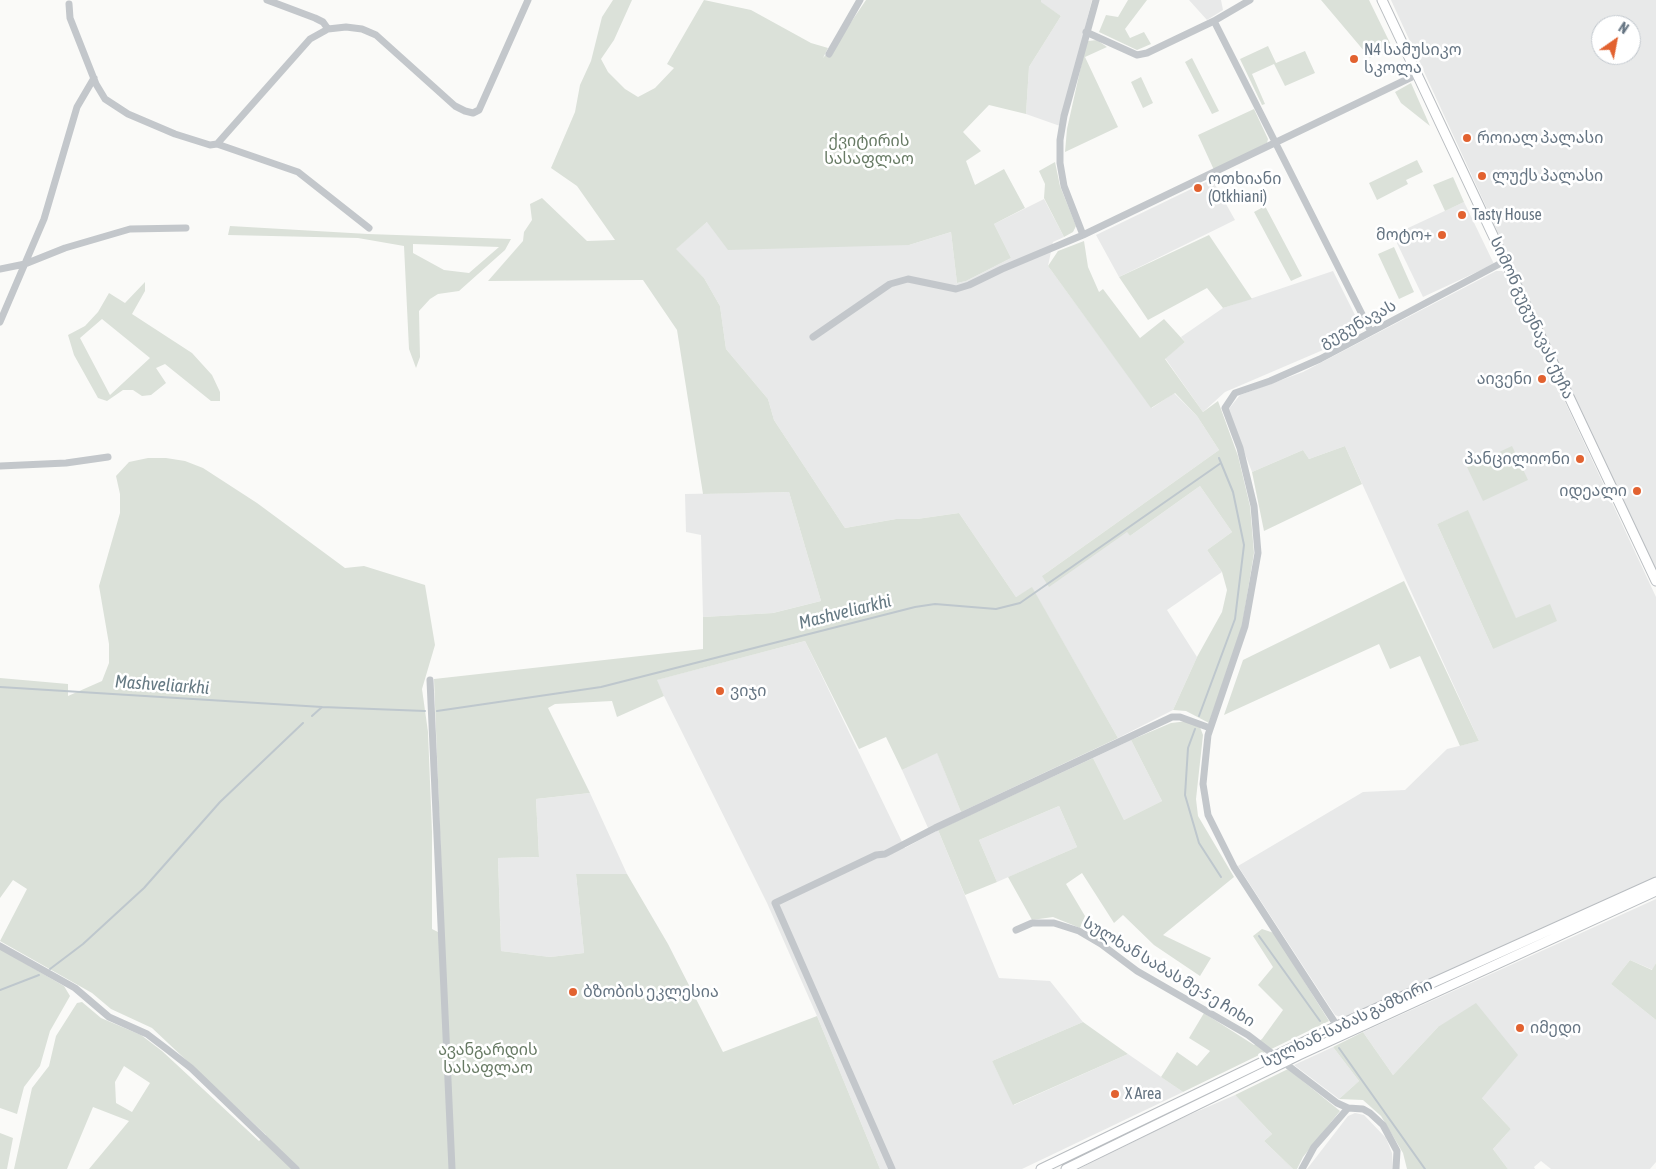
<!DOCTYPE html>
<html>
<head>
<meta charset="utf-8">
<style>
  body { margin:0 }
  #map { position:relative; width:1656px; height:1169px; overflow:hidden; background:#fafaf8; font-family:"Asap Condensed",sans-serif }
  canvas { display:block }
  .north { position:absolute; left:1591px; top:15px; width:50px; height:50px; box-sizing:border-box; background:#fff; border:1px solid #c1c7cd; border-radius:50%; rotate:33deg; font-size:14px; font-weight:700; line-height:20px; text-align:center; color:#657482 }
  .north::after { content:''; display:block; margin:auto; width:18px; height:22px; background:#e26230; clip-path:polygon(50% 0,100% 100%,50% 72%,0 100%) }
</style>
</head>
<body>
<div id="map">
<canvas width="1656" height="1169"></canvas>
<div class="north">N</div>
</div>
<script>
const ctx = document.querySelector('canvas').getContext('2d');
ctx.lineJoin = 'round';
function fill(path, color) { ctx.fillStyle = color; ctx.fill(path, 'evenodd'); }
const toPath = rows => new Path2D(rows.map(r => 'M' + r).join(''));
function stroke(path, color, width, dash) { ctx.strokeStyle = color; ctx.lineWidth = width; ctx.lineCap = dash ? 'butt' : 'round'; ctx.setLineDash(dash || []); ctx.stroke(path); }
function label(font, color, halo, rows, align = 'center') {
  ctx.font = font + ' "Asap Condensed","Noto Sans Georgian",sans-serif'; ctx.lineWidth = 5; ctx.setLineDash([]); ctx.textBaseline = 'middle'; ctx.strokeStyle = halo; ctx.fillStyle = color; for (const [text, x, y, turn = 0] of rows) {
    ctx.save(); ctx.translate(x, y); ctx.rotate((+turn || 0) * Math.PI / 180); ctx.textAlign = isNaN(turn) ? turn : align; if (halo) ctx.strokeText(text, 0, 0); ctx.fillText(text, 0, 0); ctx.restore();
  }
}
fill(toPath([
  [1041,0,1092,0,1060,126,1026,114,1029,67,1061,16,1040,2],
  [1189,0,1221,0,1223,10,1207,20],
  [1391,0,1656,0,1656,571,1518,276],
  [1601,25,1631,25,1631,55,1601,55],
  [1212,179,1235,220,1119,277,1096,235],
  [1044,199,1064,237,1053,242,1048,266,1152,408,1174,393,1197,416,1219,450,1042,576,1127,531,1130,536,1200,486,1232,532,1207,550,1222,572,1167,610,1197,657,1173,710,1118,738,1032,588,1016,597,959,513,917,519,896,519,845,528,774,420,768,399,726,349,720,306,704,278,675,249,707,222,909,245,951,232,957,283,966,281,1011,258,994,224],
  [1464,202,1494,264,1423,297,1393,235],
  [1333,271,1362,329,1323,350,1225,392,1203,412,1165,358,1185,342,1181,337,1223,308],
  [1496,271,1504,271,1656,597,1656,877,1343,1018,1335,1015,1238,866,1363,792,1405,790,1447,749,1479,741,1345,446,1309,459,1303,450,1252,472,1228,410,1240,395,1303,372],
  [1468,511,1516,619,1493,649,1437,524],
  [789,492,821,601,773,613,703,617,701,535,686,532,685,494],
  [805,641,905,848,938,830,999,978,1050,981,1083,1022,992,1061,1014,1105,1128,1054,1183,1092,1022,1169,880,1169,817,1016,767,903,656,680],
  [1131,740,1162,801,1124,820,1093,758],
  [937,752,961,812,929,830,902,770],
  [590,793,627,874,576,874,584,953,550,957,501,951,498,858,539,857,536,799],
  [1059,806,1077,847,997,882,979,840],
  [1656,899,1656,963,1653,970,1630,960,1611,984,1656,1020,1656,1162,1650,1169,1551,1169,1541,1161,1534,1167,1535,1169,1508,1169,1493,1149,1511,1129,1482,1098,1438,1027,1393,1075,1363,1032],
  [1333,1047,1359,1081,1339,1099,1294,1065],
  [1235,1095,1272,1134,1264,1141,1293,1169,1079,1169,1173,1122],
  [1355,1113,1364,1115,1386,1138,1392,1153,1393,1169,1307,1169,1348,1116]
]), '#e8e9e9');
fill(toPath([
  [613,0,632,0,614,40,601,59,608,72,625,89,638,97,655,88,674,68,667,64,704,0,751,10,811,43,828,48,823,58,839,40,866,0,1041,0,1041,2,1061,16,1029,67,1026,114,989,105,963,132,981,151,966,161,975,185,1004,169,1025,208,994,224,1011,258,966,281,957,283,951,232,909,245,728,250,707,222,676,249,704,278,720,306,726,349,768,399,774,420,845,528,896,519,917,519,959,513,1016,597,1032,587,1118,738,961,812,937,753,902,770,886,737,859,749,805,641,657,680,664,696,617,717,612,701,555,704,548,708,590,793,536,799,539,857,498,858,501,951,550,957,584,953,576,874,627,874,668,944,723,1052,817,1016,880,1169,89,1169,129,1121,93,1107,67,1169,14,1169,32,1088,49,1066,56,1036,77,1003,82,1002,101,1018,141,1035,162,1051,259,1141,266,1135,152,1028,111,1009,92,993,0,941,27,889,13,880,0,898,0,678,68,684,68,696,102,681,109,663,109,644,99,586,120,513,120,494,116,476,129,462,148,458,166,458,185,461,203,468,257,503,345,568,364,566,425,585,435,645,422,689,428,732,432,832,432,929,444,935,434,679,703,649,703,617,773,613,821,601,789,492,703,494,677,330,643,280,488,281,523,241,524,232,532,220,530,204,542,198,587,241,615,240,577,186,551,168,575,112,580,85,591,61,602,17],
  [124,1066,150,1083,132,1112,116,1103,115,1082],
  [1128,0,1147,0,1125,29,1130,38,1144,32,1151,44,1137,50,1099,32,1106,15,1118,17],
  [1321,0,1369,0,1392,47,1370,58],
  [1097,40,1107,47,1085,57,1118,127,1065,152,1067,129,1086,44,1088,41],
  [1268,46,1276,63,1305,51,1315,73,1285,86,1274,64,1252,74,1265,104,1262,105,1240,59],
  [1192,58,1219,111,1212,114,1185,62],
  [1141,77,1153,103,1143,108,1131,82],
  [1411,83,1430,126,1401,103,1395,92],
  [1254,109,1268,139,1267,143,1214,170,1198,135],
  [1417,160,1423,172,1406,180,1408,184,1377,200,1369,183],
  [1055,162,1060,186,1076,226,1073,232,1064,237,1044,198,1045,184,1039,171],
  [1453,177,1464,202,1445,211,1433,185],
  [1265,206,1302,276,1291,281,1254,212],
  [230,226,368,234,511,239,505,250,459,291,438,294,430,299,419,311,420,357,416,368,409,349,404,246,358,238,228,235],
  [413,244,499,247,469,273,444,270,413,253],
  [1209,235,1252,299,1223,308,1207,288,1148,320,1119,277],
  [1084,241,1088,267,1099,292,1103,289,1140,338,1164,319,1185,342,1165,359,1203,412,1218,401,1238,456,1250,506,1254,553,1242,626,1209,723,1186,711,1173,710,1197,657,1222,612,1227,590,1222,572,1207,550,1232,532,1200,486,1130,536,1127,532,1049,587,1042,576,1219,450,1197,416,1175,393,1151,408,1048,266,1058,251],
  [1394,247,1414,292,1399,299,1378,254],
  [145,282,145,291,132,314,192,353,212,375,220,392,220,401,211,401,165,364,156,368,166,383,151,395,142,396,133,390,123,390,107,401,98,398,74,355,68,335,85,326,98,312,109,293,125,303],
  [102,319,150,358,110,395,80,338],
  [1345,446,1362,484,1264,531,1252,472,1303,450,1309,459],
  [1512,446,1528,480,1483,501,1467,467],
  [1468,510,1516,618,1550,604,1557,621,1493,649,1437,524],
  [1404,581,1479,741,1460,746,1420,656,1390,669,1379,644,1224,715,1243,660],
  [1188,721,1200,727,1203,735,1196,799,1198,816,1234,877,1163,935,1211,958,1200,976,1154,945,1123,915,1114,923,1082,873,1066,884,1085,916,1080,928,1053,917,1032,920,1008,877,1077,847,1059,806,979,840,997,882,965,895,938,830,1093,758,1124,820,1162,801,1131,740,1171,723],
  [1262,929,1274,933,1329,1021,1183,1092,1161,1077,1177,1052,1197,1066,1210,1051,1189,1038,1204,1013,1254,1045,1262,1039,1283,1010,1258,985,1273,967,1253,936],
  [0,949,64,986,70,996,50,1031,40,1066,24,1087,17,1114,0,1108],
  [1630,960,1652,970,1656,963,1656,1020,1611,984],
  [1476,1003,1518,1055,1482,1098,1511,1129,1493,1149,1508,1169,1407,1169,1403,1153,1381,1116,1363,1100,1339,1099,1359,1081,1333,1047,1363,1032,1393,1075,1438,1027],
  [1083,1022,1128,1054,1013,1105,992,1061],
  [1288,1069,1340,1111,1303,1157,1297,1169,1293,1169,1264,1141,1272,1134,1235,1095],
  [0,1133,13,1138,7,1169,0,1169]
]), '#dbe1d9');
stroke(toPath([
  [0,687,322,707],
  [437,711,601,687,915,607,935,604,996,609,1020,603,1221,463],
  [312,716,322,707,425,711],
  [1199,716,1235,619,1244,545,1233,492,1219,458],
  [1195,729,1188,748,1185,795,1199,843,1221,877],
  [1259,936,1320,1021],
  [50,969,83,944,144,888,220,802,303,723],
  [0,990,39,975],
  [1339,1048,1425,1169]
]), '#bec7cd', 2);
const major = toPath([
  [1382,0,1656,581],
  [1041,1169,1337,1026,1656,882],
  [1066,1169,1299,1055,1656,891]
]);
stroke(major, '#b9bdc1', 11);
stroke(toPath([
  [267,0,315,18,323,22,328,29],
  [69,4,70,18,96,84,105,99,128,114,175,134,210,145,217,144,298,172,369,228],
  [1214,21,1371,332],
  [1086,32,1137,55,1147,53,1214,21,1250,0],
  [829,54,860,0],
  [217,144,310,39,328,29,346,27,362,29,376,35,455,106,465,111,473,113,479,110,528,0],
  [1083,235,1064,186,1060,163,1060,140,1064,116,1096,0],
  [0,269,25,264,65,248,130,229,186,228],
  [0,322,44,219,77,107,94,78],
  [813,337,890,284,908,279,956,289,969,285,1002,269,1083,235,1416,75],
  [0,466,66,463,108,457],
  [430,680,452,1169],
  [1016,930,1032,923,1054,923,1079,931,1101,944,1137,971,1248,1035,1337,1103,1348,1108,1363,1109,1370,1113,1383,1125,1397,1151,1396,1169],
  [0,946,75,988,109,1017,147,1034,168,1050,191,1068,296,1169],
  [1339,1029,1234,867,1208,815,1203,784,1208,735,1245,626,1258,553,1254,506,1240,448,1225,408,1235,393,1270,381,1320,359,1505,261],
  [892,1169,775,903,876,855,885,854,935,828,1172,717,1180,717,1210,728],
  [1302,1169,1314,1147,1348,1108]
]), '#c3c7cb', 7);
stroke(major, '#fff', 9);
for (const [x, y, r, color] of [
  [1354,59,5,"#e26230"],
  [1467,138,5,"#e26230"],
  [1482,176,5,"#e26230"],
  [1198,188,5,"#e26230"],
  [1462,215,5,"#e26230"],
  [1442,235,5,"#e26230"],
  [1542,379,5,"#e26230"],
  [1580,459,5,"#e26230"],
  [1637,491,5,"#e26230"],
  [720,691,5,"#e26230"],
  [573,992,5,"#e26230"],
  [1520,1028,5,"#e26230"],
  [1115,1094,5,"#e26230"]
]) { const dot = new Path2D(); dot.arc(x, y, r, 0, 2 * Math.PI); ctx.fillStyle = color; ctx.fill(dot); stroke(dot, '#fff', 2); }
label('16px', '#657482', '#fff', [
  ["N4 სამუსიკო",1364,50],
  ["სკოლა",1364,68],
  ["როიალ პალასი",1477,138],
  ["ლუქს პალასი",1492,176],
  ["ოთხიანი",1208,179],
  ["(Otkhiani)",1208,197],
  ["Tasty House",1472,215],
  ["მოტო+",1432,235,"right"],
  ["აივენი",1532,379,"right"],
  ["პანცილიონი",1570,459,"right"],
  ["იდეალი",1627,491,"right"],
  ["ვიჯი",730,691],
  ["ბზობის ეკლესია",583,992],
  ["იმედი",1530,1028],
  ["X Area",1125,1094]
], 'left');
label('16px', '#677a64', '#fff', [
  ["ქვიტირის",869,141],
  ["სასაფლაო",869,159],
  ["ავანგარდის",488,1050],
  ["სასაფლაო",488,1068]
]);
label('16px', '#657482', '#fff', [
  ["სიმონ გუგუნავას ქუჩა",1532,318,65],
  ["გუგუნავას",1358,324,-28],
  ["სულხან საბას მე-5 ე ჩიხი",1169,972,31],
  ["სულხან-საბას გამზირი",1347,1023,-25]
]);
label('italic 18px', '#657983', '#fff', [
  ["Mashveliarkhi",845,612,-14],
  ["Mashveliarkhi",162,685,4]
]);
</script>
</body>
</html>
